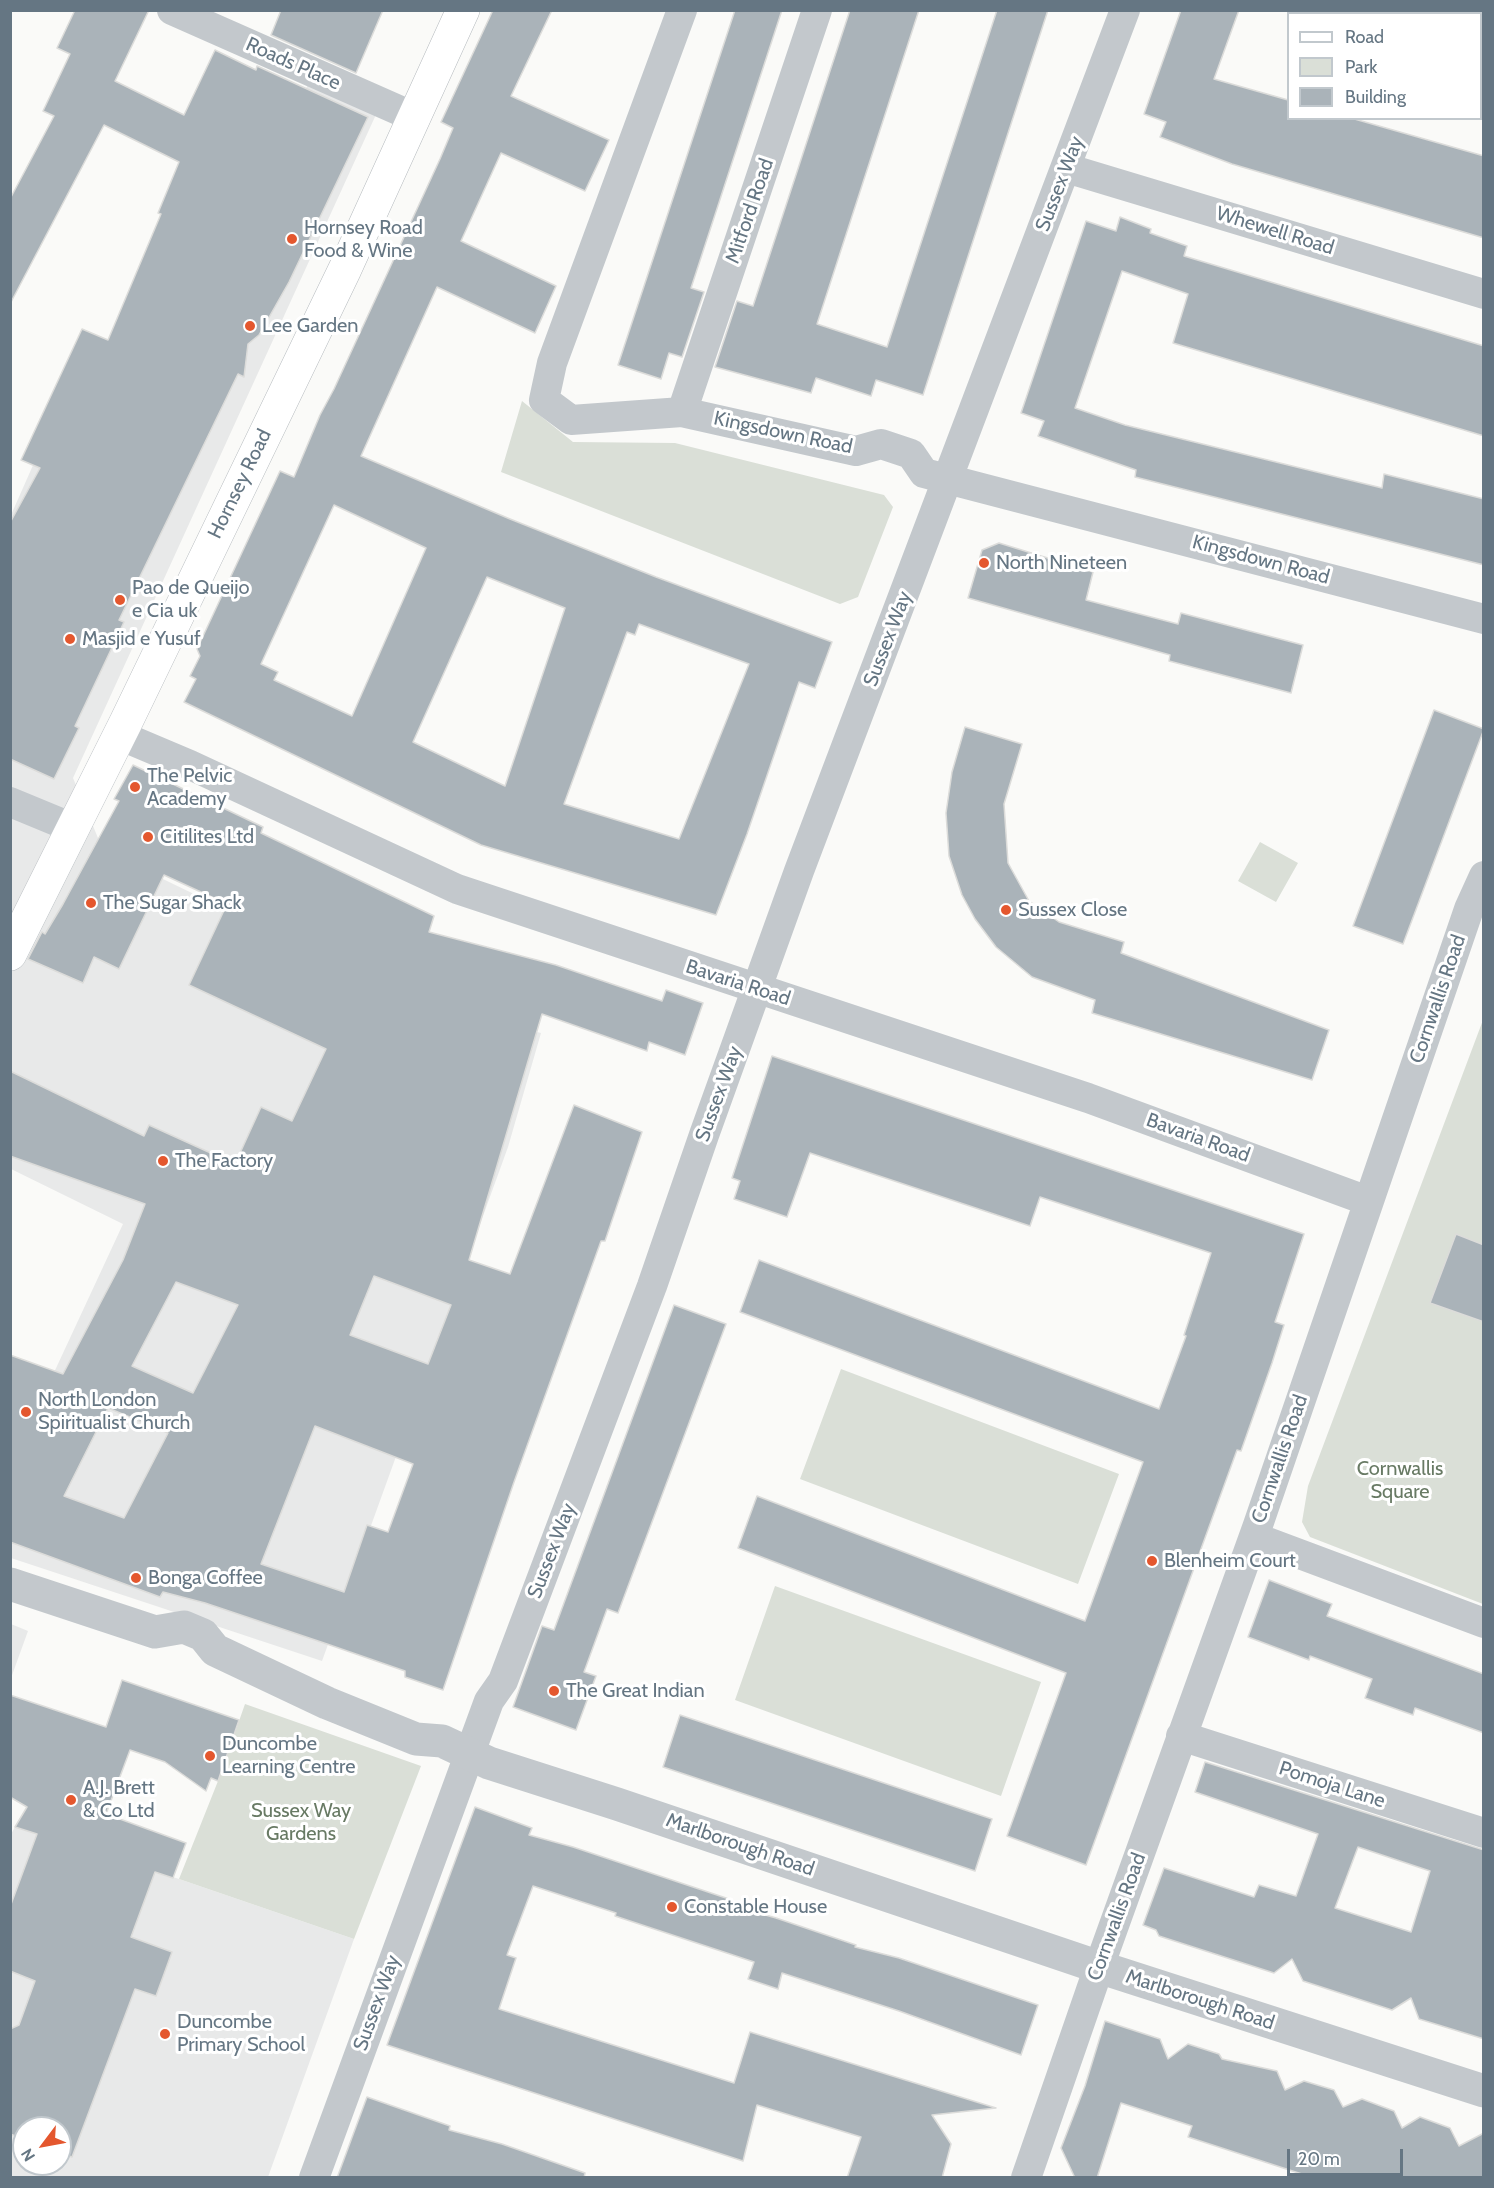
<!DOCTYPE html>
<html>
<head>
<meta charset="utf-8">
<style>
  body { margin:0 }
  #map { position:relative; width:1494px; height:2188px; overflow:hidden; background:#fafaf8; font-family:Cabin,sans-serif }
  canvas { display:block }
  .frame { position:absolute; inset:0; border:12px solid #657683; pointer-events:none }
  .legend { position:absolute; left:1287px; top:12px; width:195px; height:108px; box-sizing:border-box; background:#fff; border:2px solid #c1c8cd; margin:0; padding:8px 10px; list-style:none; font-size:18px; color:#657683 }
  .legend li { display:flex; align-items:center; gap:12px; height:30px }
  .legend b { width:30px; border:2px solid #c1c8cd }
  .north { position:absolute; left:12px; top:2116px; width:60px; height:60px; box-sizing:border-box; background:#fff; border:2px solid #c1c8cd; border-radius:50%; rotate:238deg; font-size:16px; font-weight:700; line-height:24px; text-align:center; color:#657683 }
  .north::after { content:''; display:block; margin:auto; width:21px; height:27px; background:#e4572e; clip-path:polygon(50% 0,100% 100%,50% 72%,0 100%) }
  .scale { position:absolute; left:1287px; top:2149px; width:116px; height:27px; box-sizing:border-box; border:3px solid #657683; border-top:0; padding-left:8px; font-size:18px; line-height:21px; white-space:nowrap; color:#657683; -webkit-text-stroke:4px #fff; paint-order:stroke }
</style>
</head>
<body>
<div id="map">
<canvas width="1494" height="2188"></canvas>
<div class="frame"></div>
<ul class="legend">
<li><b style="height:8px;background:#fff"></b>Road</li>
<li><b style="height:16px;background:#dadfd7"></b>Park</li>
<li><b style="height:16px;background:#aab3b9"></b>Building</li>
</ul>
<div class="north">N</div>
<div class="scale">20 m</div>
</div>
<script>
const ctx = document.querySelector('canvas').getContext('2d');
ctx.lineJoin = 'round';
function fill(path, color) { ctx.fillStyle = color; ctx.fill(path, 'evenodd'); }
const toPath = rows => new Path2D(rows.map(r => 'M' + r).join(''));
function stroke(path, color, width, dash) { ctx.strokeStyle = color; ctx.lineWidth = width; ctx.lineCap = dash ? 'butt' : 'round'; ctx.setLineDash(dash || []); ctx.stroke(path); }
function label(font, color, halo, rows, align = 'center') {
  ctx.font = font + ' Cabin,sans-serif'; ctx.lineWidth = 6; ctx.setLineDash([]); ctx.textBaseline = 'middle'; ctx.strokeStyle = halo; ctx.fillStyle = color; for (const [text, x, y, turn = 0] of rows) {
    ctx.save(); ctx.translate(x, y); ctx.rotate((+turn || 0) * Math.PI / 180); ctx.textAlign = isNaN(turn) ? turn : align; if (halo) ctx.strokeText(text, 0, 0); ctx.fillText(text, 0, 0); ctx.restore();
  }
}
fill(toPath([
  [311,79,379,108,73,778,103,850,415,1001,541,1033,508,1147,322,1661,11,1558,11,1465,123,1224,11,1169,11,515,72,377,134,405],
  [11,1624,28,1631,11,1678],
  [15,1827,179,1879,354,1939,268,2177,11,2178,10,1836],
  [24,2128,60,2128,60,2164,24,2164]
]), '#e8e9e9');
fill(toPath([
  [522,401,573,442,675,443,884,495,893,507,858,597,840,604,501,472],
  [1260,842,1298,863,1276,902,1238,881],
  [1483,1020,1483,1604,1310,1537,1302,1522,1308,1486],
  [841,1369,1119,1474,1078,1584,800,1479],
  [775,1586,1041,1682,1001,1796,735,1700],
  [245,1704,421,1766,354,1939,179,1879,218,1781]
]), '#dadfd7');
const building = toPath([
  [75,10,149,10,115,81,184,115,215,50,256,70,257,66,368,117,289,282,259,335,248,344,244,377,238,374,119,620,124,622,75,726,79,728,54,779,10,759,11,521,40,468,21,460,82,329,108,340,161,214,158,213,179,162,104,125,10,304,10,199,54,116,43,111,70,54,57,48,75,10],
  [281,10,383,10,356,73,271,35,281,10],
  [493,10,552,10,511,96,609,140,585,191,501,153,461,241,556,286,535,333,437,287,361,456,510,519,656,577,832,642,815,688,799,682,747,834,716,915,481,845,184,702,196,679,190,676,200,656,197,649,280,471,294,477,320,415,334,389,440,159,453,128,441,122,493,10],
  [334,505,426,548,352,716,274,680,278,672,261,664,334,505],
  [487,577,565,608,505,786,413,742,487,577],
  [639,624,749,664,679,839,564,804,627,632,635,635,639,624],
  [735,10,782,10,691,288,704,292,682,357,669,353,661,379,618,365,735,10],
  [850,10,919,10,817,324,887,347,997,10,1048,10,923,395,876,380,871,396,816,378,811,393,715,367,737,301,753,306,850,10],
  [1181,10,1239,10,1214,79,1288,100,1288,118,1351,118,1484,156,1484,238,1232,164,1160,137,1166,122,1144,114,1181,10],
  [1120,217,1151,229,1150,233,1187,246,1184,256,1484,346,1484,436,1173,343,1188,294,1122,271,1075,408,1125,425,1382,488,1384,474,1484,499,1484,565,1135,477,1136,470,1038,436,1044,421,1021,413,1086,221,1116,231,1120,217],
  [999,543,1093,572,1086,600,1178,624,1181,613,1303,645,1291,693,1169,661,1170,655,968,598,982,550,999,543],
  [1434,710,1484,729,1403,944,1353,926,1434,710],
  [965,727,1022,744,1004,804,1008,863,1029,901,1059,922,1124,942,1121,953,1329,1030,1312,1080,1092,1013,1095,1000,1032,977,996,947,975,919,962,895,949,856,946,813,952,772,965,727],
  [133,765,263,827,261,833,434,916,429,932,556,965,662,1001,666,990,703,1003,685,1055,649,1042,647,1051,542,1014,469,1260,510,1274,574,1105,642,1132,605,1241,601,1241,514,1482,443,1690,405,1677,405,1671,327,1644,205,1603,163,1592,160,1597,10,1542,10,1355,63,1374,123,1260,145,1204,10,1156,10,1071,144,1136,149,1125,235,1164,261,1107,292,1121,326,1049,189,985,227,904,164,875,119,969,94,957,83,983,28,959,42,932,45,934,63,904,119,801,114,799,133,765],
  [374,1276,451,1305,428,1364,350,1335,374,1276],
  [176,1282,238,1305,193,1393,132,1366,176,1282],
  [108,1408,168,1433,124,1518,64,1496,108,1408],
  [315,1426,413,1464,388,1532,367,1525,344,1592,261,1564,315,1426],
  [772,1056,1304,1234,1275,1322,1284,1325,1272,1363,1241,1451,1237,1450,1086,1865,1007,1836,1066,1673,738,1548,757,1496,1085,1621,1143,1462,740,1312,759,1260,1159,1409,1186,1336,1184,1335,1211,1253,1040,1197,1030,1226,810,1153,787,1217,734,1199,740,1181,732,1178,772,1056],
  [1456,1234,1484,1245,1484,1322,1430,1303,1456,1234],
  [674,1305,726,1324,618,1613,607,1609,584,1672,596,1676,576,1730,513,1707,542,1626,554,1630,674,1305],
  [1269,1580,1332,1604,1327,1616,1484,1674,1484,1733,1415,1708,1413,1715,1365,1698,1372,1679,1310,1656,1309,1660,1248,1637,1269,1580],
  [122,1680,239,1720,218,1781,211,1778,206,1791,165,1762,130,1750,106,1814,186,1843,173,1878,155,1872,131,1937,172,1952,156,1996,135,1989,72,2157,60,2153,60,2128,24,2128,24,2139,10,2134,10,2029,19,2025,35,1981,10,1971,10,1907,37,1834,15,1827,27,1807,10,1797,10,1695,106,1727,122,1680],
  [680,1715,992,1819,975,1871,663,1767,680,1715],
  [1205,1762,1484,1850,1484,2039,1419,2019,1411,1998,1392,2010,1303,1981,1292,1959,1274,1973,1159,1936,1156,1930,1143,1925,1164,1868,1254,1897,1259,1885,1296,1896,1318,1834,1195,1792,1205,1762],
  [1358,1847,1430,1871,1411,1932,1335,1908,1358,1847],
  [475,1807,532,1828,529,1835,573,1847,729,1899,727,1904,776,1918,856,1945,855,1947,899,1958,1038,2005,1021,2055,899,2011,782,1973,778,1989,748,1979,754,1962,615,1916,616,1913,533,1886,507,1955,516,1958,499,2009,734,2083,750,2032,996,2108,932,2115,951,2144,942,2178,847,2178,861,2137,757,2105,743,2161,387,2045,475,1807],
  [1105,2021,1160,2039,1168,2059,1188,2044,1219,2054,1222,2059,1277,2071,1285,2090,1304,2081,1334,2090,1343,2107,1362,2099,1394,2111,1402,2128,1420,2117,1450,2128,1459,2146,1484,2133,1484,2178,1314,2178,1188,2137,1192,2126,1121,2103,1097,2178,1075,2178,1061,2148,1085,2086,1105,2021],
  [367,2097,450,2126,449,2130,502,2144,585,2173,584,2178,337,2178,367,2097]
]);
fill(building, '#aab3b9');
stroke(building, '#dcdcda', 1.5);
const primary = toPath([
  [10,954,126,722,345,269,463,10]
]);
stroke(primary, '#b5babe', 34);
stroke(toPath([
  [172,10,414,117],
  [682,10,552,363,544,400,571,420,682,412,856,451,881,444,911,454,924,473,1484,619],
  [1066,168,1484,294],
  [682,412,817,10],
  [119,735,190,765,457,889,1088,1098,1368,1201],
  [10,802,73,828],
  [1254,1537,1484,1623],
  [1181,1736,1484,1833],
  [314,2178,489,1701,503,1681,652,1286,704,1135,799,871,1125,10],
  [1026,2178,1099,1967,1258,1525,1469,909,1484,876]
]), '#c3c8cc', 30);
stroke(toPath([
  [10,1584,155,1632,184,1627,203,1635,215,1650,327,1703,416,1739,442,1741,489,1763,617,1804,1099,1967,1484,2091]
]), '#c3c8cc', 33);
stroke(primary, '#fff', 33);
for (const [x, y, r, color] of [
  [292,239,6,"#e4572e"],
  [250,326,6,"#e4572e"],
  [984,563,6,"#e4572e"],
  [120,600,6,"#e4572e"],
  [70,639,6,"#e4572e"],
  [135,787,6,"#e4572e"],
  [148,837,6,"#e4572e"],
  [91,903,6,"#e4572e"],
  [1006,910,6,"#e4572e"],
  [163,1161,6,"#e4572e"],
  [26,1412,6,"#e4572e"],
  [1152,1561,6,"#e4572e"],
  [136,1578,6,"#e4572e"],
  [554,1691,6,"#e4572e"],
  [210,1756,6,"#e4572e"],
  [71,1800,6,"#e4572e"],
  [672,1907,6,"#e4572e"],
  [165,2034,6,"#e4572e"]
]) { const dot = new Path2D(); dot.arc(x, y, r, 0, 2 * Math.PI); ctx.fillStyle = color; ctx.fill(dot); stroke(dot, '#fff', 2); }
label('20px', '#657683', '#fff', [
  ["Roads Place",293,64,24],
  ["Sussex Way",1060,184,-69],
  ["Mitford Road",750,211,-71],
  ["Whewell Road",1275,231,17],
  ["Kingsdown Road",783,433,12],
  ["Hornsey Road",240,484,-64],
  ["Kingsdown Road",1261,560,15],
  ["Sussex Way",888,639,-69],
  ["Bavaria Road",738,983,18],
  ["Cornwallis Road",1438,999,-71],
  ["Sussex Way",719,1094,-70],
  ["Bavaria Road",1198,1138,20],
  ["Cornwallis Road",1280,1459,-71],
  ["Sussex Way",552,1551,-69],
  ["Pomoja Lane",1332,1785,18],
  ["Marlborough Road",740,1845,19],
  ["Cornwallis Road",1117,1917,-70],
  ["Marlborough Road",1200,2000,18],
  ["Sussex Way",377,2003,-70]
]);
label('20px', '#657683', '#fff', [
  ["Hornsey Road",304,228],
  ["Food & Wine",304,251],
  ["Lee Garden",262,326],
  ["North Nineteen",996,563],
  ["Pao de Queijo",132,588],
  ["e Cia uk",132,611],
  ["Masjid e Yusuf",82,639],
  ["The Pelvic",147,776],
  ["Academy",147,799],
  ["Citilites Ltd",160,837],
  ["The Sugar Shack",103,903],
  ["Sussex Close",1018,910],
  ["The Factory",175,1161],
  ["North London",38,1400],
  ["Spiritualist Church",38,1423],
  ["Blenheim Court",1164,1561],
  ["Bonga Coffee",148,1578],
  ["The Great Indian",566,1691],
  ["Duncombe",222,1744],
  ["Learning Centre",222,1767],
  ["A.J. Brett",83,1788],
  ["& Co Ltd",83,1811],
  ["Constable House",684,1907],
  ["Duncombe",177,2022],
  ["Primary School",177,2045]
], 'left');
label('20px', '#687a64', '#fff', [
  ["Cornwallis",1400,1469],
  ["Square",1400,1492],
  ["Sussex Way",301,1811],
  ["Gardens",301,1834]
]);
</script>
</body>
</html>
